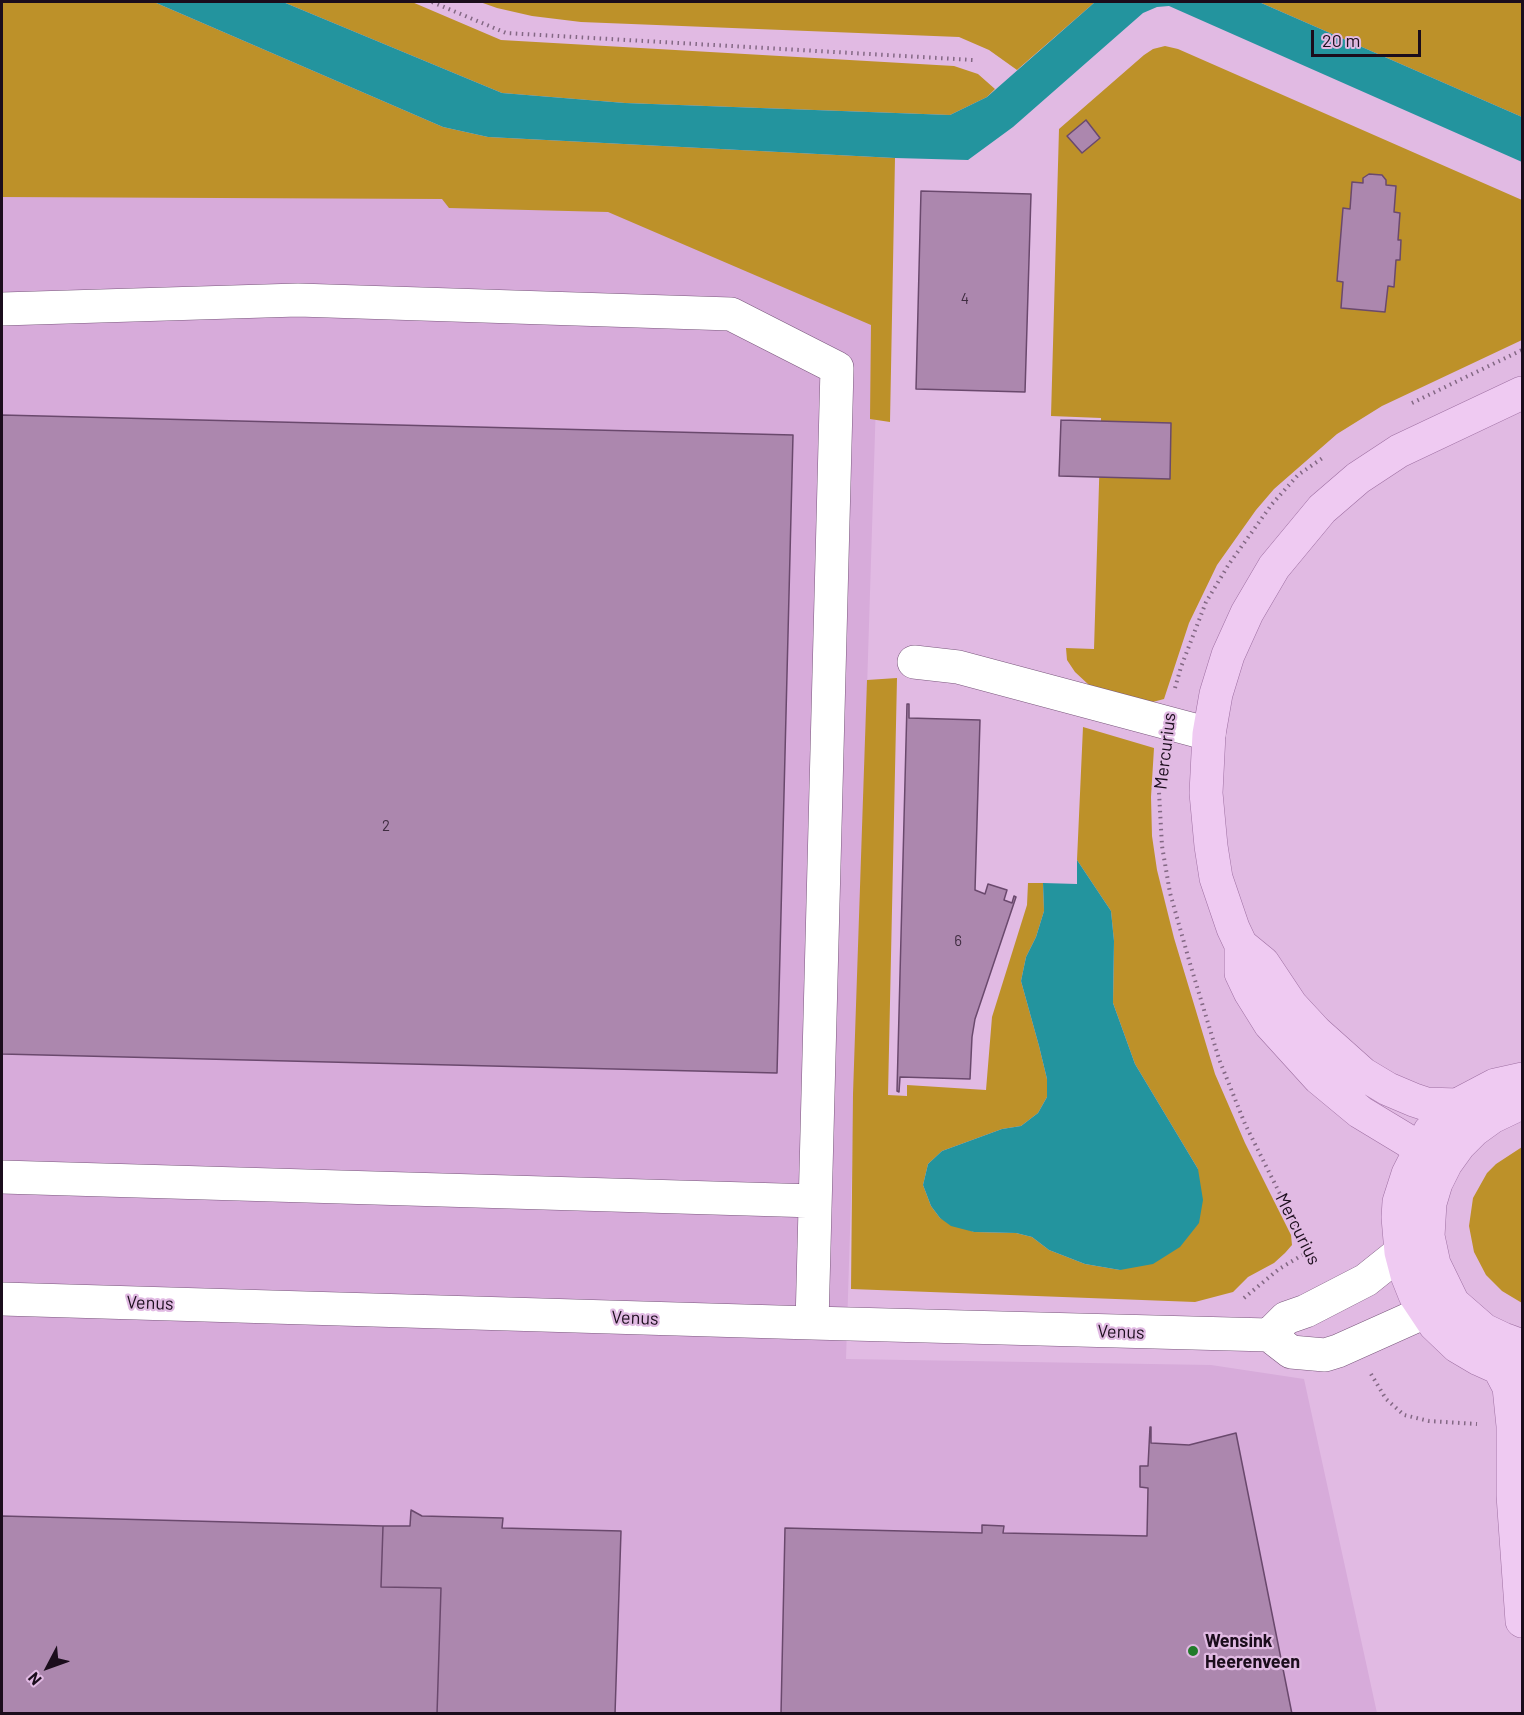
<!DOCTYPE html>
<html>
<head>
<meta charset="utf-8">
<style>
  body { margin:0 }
  #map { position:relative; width:1524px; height:1715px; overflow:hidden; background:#e1bae3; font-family:Barlow,sans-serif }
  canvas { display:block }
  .frame { position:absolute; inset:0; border:3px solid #1b0d1c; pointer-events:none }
  .north { position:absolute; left:18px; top:1637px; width:60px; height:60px; -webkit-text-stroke:4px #e1bae3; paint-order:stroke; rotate:229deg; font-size:16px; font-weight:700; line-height:24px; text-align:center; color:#1b0d1c }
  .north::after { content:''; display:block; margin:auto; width:21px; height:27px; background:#1b0d1c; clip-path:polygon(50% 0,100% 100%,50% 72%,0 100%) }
  .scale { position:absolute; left:1311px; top:30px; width:110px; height:27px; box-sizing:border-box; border:3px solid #1b0d1c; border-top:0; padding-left:8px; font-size:18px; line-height:21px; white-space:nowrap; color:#1b0d1c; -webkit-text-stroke:4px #e1bae3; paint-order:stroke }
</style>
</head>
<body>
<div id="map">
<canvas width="1524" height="1715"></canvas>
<div class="frame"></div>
<div class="north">N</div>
<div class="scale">20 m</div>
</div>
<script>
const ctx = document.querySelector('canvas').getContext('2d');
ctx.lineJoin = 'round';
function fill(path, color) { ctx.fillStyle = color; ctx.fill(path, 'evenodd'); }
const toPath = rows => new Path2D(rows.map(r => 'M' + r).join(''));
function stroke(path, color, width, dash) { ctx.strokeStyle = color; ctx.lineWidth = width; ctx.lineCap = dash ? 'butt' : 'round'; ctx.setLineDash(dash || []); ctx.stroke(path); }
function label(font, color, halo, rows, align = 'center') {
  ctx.font = font + ' Barlow,sans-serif'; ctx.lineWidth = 4.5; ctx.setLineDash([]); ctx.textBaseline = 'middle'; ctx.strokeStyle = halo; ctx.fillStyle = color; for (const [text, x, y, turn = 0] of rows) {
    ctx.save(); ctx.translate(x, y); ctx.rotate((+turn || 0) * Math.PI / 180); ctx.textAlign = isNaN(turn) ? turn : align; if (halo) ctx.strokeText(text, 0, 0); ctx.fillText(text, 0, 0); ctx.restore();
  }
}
fill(toPath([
  [2,151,648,208,879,305,846,1359,1211,1365,1304,1379,1377,1713,2,1713]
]), '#d7abda');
fill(toPath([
  [2,2,154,2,443,127,488,137,895,158,890,422,870,419,871,325,608,212,449,208,442,199,2,197],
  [283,2,412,2,501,40,954,66,978,74,995,89,987,97,950,115,625,103,502,93],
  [480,2,1095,2,1017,70,989,50,959,37,581,22,532,16,497,8],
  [1259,2,1522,2,1522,117],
  [1165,46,1178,49,1522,200,1522,340,1382,406,1337,434,1274,489,1256,510,1217,565,1189,623,1164,699,1149,703,1089,685,1075,672,1067,660,1066,648,1094,649,1101,418,1051,416,1059,129,1144,55,1153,49],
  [897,678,888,1095,907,1096,907,1085,986,1090,992,1017,1027,905,1028,883,1043,883,1044,911,1036,937,1026,957,1021,981,1039,1046,1047,1079,1047,1097,1038,1113,1021,1126,1002,1129,942,1151,928,1164,923,1185,931,1206,940,1218,974,1232,1016,1233,1032,1237,1049,1250,1085,1264,1120,1270,1198,1169,1135,1064,1113,1003,1114,941,1111,911,1077,860,1083,727,1154,748,1151,797,1152,836,1157,870,1174,938,1215,1074,1245,1143,1291,1235,1292,1245,1285,1253,1274,1263,1248,1277,1233,1292,1195,1302,851,1289,853,1094,867,680],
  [1522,1147,1522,1303,1502,1291,1486,1275,1474,1252,1469,1226,1473,1198,1487,1173,1496,1164]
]), '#bd9129');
fill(toPath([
  [154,2,283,2,502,93,625,103,950,115,987,97,1095,2,1259,2,1522,117,1522,162,1169,6,1157,7,1143,13,1013,127,968,160,895,158,488,137,443,127],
  [1077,860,1111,911,1114,941,1113,1003,1135,1064,1198,1169,1203,1200,1199,1223,1180,1247,1153,1264,1120,1270,1085,1264,1049,1250,1032,1237,1016,1233,974,1232,951,1226,940,1218,931,1206,923,1185,928,1164,942,1151,1002,1129,1021,1126,1038,1113,1047,1097,1047,1079,1039,1046,1021,981,1026,957,1036,937,1044,911,1043,883,1077,884]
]), '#23949e');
const building = toPath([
  [1086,120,1100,138,1082,153,1067,136,1086,120],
  [1369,174,1382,175,1386,180,1386,185,1396,186,1394,212,1400,213,1398,240,1401,240,1400,260,1396,260,1394,287,1388,286,1385,312,1341,308,1343,282,1337,281,1343,208,1350,209,1352,182,1363,183,1363,178,1369,174],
  [921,191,1031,194,1025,392,916,389,921,191],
  [2,415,793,435,777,1073,2,1054,2,415],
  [1061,420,1171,423,1170,479,1059,476,1061,420],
  [907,704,909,704,909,718,980,720,975,890,985,894,988,884,1007,890,1004,900,1012,903,1014,896,1016,897,975,1019,972,1037,970,1079,900,1077,899,1092,897,1091,907,704],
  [1150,1427,1151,1427,1151,1443,1189,1445,1236,1433,1292,1714,781,1714,785,1528,982,1533,982,1525,1004,1526,1003,1533,1147,1536,1148,1488,1140,1487,1140,1466,1148,1466,1150,1427],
  [411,1510,422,1516,503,1518,502,1528,621,1531,615,1714,437,1714,441,1588,381,1587,383,1526,410,1526,411,1510],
  [2,1516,383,1526,381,1587,441,1588,437,1714,2,1714,2,1516]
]);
fill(building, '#ac87ae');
stroke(building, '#6a496d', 1.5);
const minor = toPath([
  [2,309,298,300,731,314,837,368,812,1323],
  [914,662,958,667,1209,734],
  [2,1177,815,1201],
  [2,1299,812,1323,1269,1335,1291,1352,1325,1355,1338,1351,1425,1312],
  [1269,1335,1286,1318,1306,1311,1366,1280,1401,1252]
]);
const major = toPath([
  [1241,945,1263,963,1291,1005,1316,1032,1363,1074,1388,1089,1414,1100,1426,1104,1457,1105],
  [1522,1079,1495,1085,1457,1105,1443,1117,1430,1131,1408,1174,1399,1202,1398,1217,1401,1252,1407,1275,1415,1295,1435,1325,1457,1346,1479,1359,1499,1368,1522,1375],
  [1522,1089,1513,1107,1492,1117,1474,1130,1459,1145,1446,1163,1436,1183,1430,1203,1428,1236,1434,1264,1453,1303,1484,1330,1503,1339,1522,1346],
  [1436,1183,1429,1163,1419,1150,1408,1141,1360,1112,1319,1078,1270,1024,1250,992,1241,973,1241,945,1233,928,1216,878,1211,846,1206,793,1209,734,1216,694,1228,655,1247,613,1274,567,1322,509,1358,478,1399,451,1522,393],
  [1499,1368,1509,1387,1513,1426,1513,1495,1522,1621]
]);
stroke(minor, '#79577c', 34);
stroke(major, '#9e70a2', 34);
stroke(toPath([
  [432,2,506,33,973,60],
  [1412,403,1522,350],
  [1175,688,1181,667,1206,602,1229,564,1272,504,1298,475,1324,457],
  [1162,757,1159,792,1162,846,1170,893,1191,967,1219,1059,1245,1124,1316,1266],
  [1244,1298,1279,1269,1309,1251],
  [1371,1374,1386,1399,1404,1415,1429,1421,1477,1424]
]), '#836884', 4, [1.5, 4.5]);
stroke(minor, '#fff', 33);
stroke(major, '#efcaf2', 33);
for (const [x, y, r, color] of [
  [1193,1651,6,"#217b2a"]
]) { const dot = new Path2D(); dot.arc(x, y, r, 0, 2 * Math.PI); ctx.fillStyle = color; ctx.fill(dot); stroke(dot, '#e1bae3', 2); }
label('15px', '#3f2c40', null, [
  ["4",965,299],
  ["2",386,826],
  ["6",958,941]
]);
label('18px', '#1b0d1c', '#e1bae3', [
  ["Mercurius",1165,751,-83],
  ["Mercurius",1298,1229,63],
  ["Venus",150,1303,2],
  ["Venus",635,1318,2],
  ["Venus",1121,1332,2]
]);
label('bold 18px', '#1b0d1c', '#e1bae3', [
  ["Wensink",1205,1641],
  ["Heerenveen",1205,1662]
], 'left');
</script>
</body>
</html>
